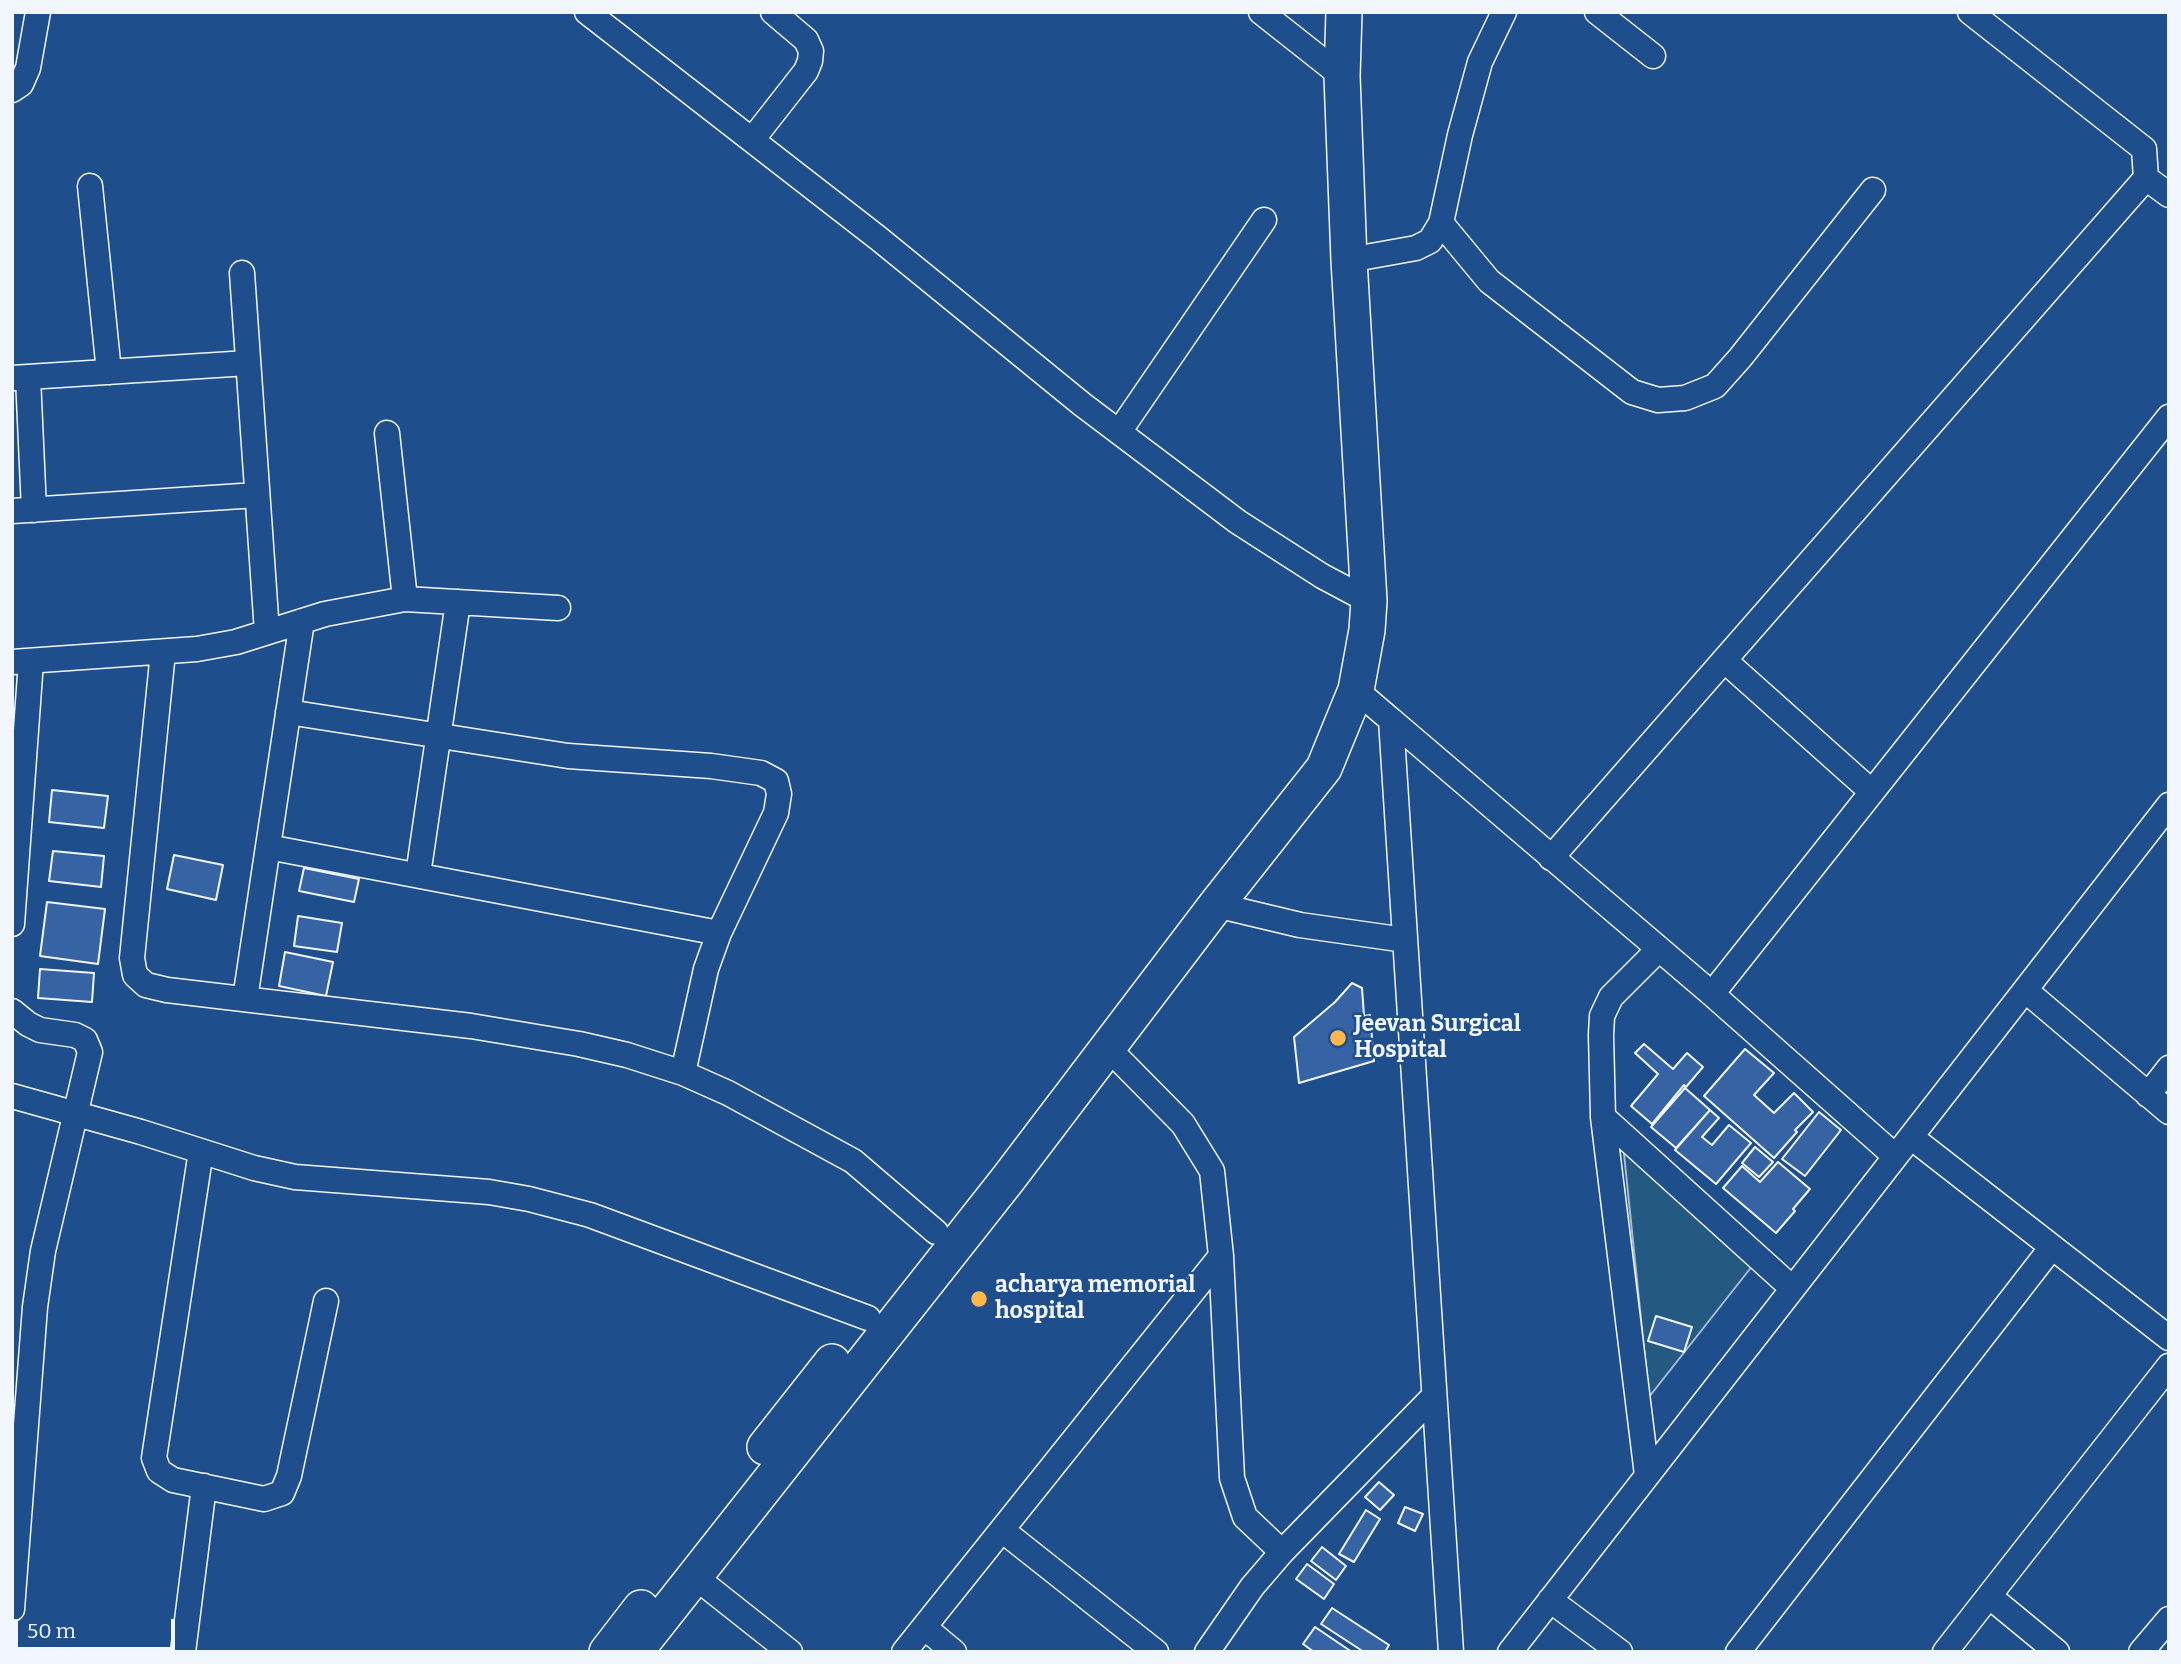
<!DOCTYPE html>
<html>
<head>
<meta charset="utf-8">
<style>
  body { margin:0 }
  #map { position:relative; width:2181px; height:1664px; overflow:hidden; background:#1f4e8c; font-family:Bitter,serif }
  canvas { display:block }
  .frame { position:absolute; inset:0; border:14px solid #f2f6ff; pointer-events:none }
  .scale { position:absolute; left:14px; top:1619px; width:161px; height:32px; box-sizing:border-box; border:4px solid #f2f6ff; border-top:0; padding-left:9px; font-size:21px; line-height:24px; white-space:nowrap; color:#f2f6ff; -webkit-text-stroke:5px #1f4e8c; paint-order:stroke }
</style>
</head>
<body>
<div id="map">
<canvas width="2181" height="1664"></canvas>
<div class="frame"></div>
<div class="scale">50 m</div>
</div>
<script>
const ctx = document.querySelector('canvas').getContext('2d');
ctx.lineJoin = 'round';
function fill(path, color) { ctx.fillStyle = color; ctx.fill(path, 'evenodd'); }
const toPath = rows => new Path2D(rows.map(r => 'M' + r).join(''));
function stroke(path, color, width, dash) { ctx.strokeStyle = color; ctx.lineWidth = width; ctx.lineCap = dash ? 'butt' : 'round'; ctx.setLineDash(dash || []); ctx.stroke(path); }
function label(font, color, halo, rows, align = 'center') {
  ctx.font = font + ' Bitter,serif'; ctx.lineWidth = 5; ctx.setLineDash([]); ctx.textBaseline = 'middle'; ctx.strokeStyle = halo; ctx.fillStyle = color; for (const [text, x, y, turn = 0] of rows) {
    ctx.save(); ctx.translate(x, y); ctx.rotate((+turn || 0) * Math.PI / 180); ctx.textAlign = isNaN(turn) ? turn : align; if (halo) ctx.strokeText(text, 0, 0); ctx.fillText(text, 0, 0); ctx.restore();
  }
}
const green = toPath([
  [1623,1144,1753,1265,1649,1397,1623,1144]
]);
fill(green, '#245a82');
stroke(green, '#a8bbd7', 2);
const building = toPath([
  [52,790,108,796,104,828,49,822,52,790],
  [53,851,104,856,101,887,49,881,53,851],
  [174,855,223,865,216,900,167,889,174,855],
  [304,868,359,879,354,902,299,891,304,868],
  [47,902,105,909,98,964,40,956,47,902],
  [298,916,342,923,337,952,294,946,298,916],
  [285,952,333,962,326,996,279,986,285,952],
  [40,969,94,973,92,1002,38,998,40,969],
  [1352,983,1362,988,1364,1016,1370,1015,1374,1061,1299,1083,1294,1037,1335,1002,1352,983],
  [1644,1044,1673,1069,1687,1053,1703,1067,1686,1087,1684,1085,1652,1124,1631,1106,1658,1074,1635,1053,1644,1044],
  [1745,1049,1774,1073,1754,1095,1774,1113,1794,1093,1813,1112,1795,1130,1797,1132,1774,1158,1704,1096,1745,1049],
  [1685,1088,1710,1110,1676,1148,1651,1127,1685,1088],
  [1710,1110,1719,1118,1702,1137,1712,1145,1729,1125,1751,1143,1716,1184,1675,1150,1710,1110],
  [1819,1112,1841,1130,1805,1176,1782,1159,1819,1112],
  [1755,1147,1773,1162,1759,1177,1742,1163,1755,1147],
  [1778,1162,1810,1189,1793,1209,1795,1211,1776,1233,1723,1188,1742,1166,1760,1182,1778,1162],
  [1656,1316,1692,1327,1684,1352,1648,1341,1656,1316],
  [1379,1482,1394,1495,1380,1510,1365,1497,1379,1482],
  [1405,1507,1423,1514,1415,1531,1398,1523,1405,1507],
  [1366,1510,1380,1519,1354,1562,1339,1554,1366,1510],
  [1322,1547,1346,1566,1336,1580,1311,1561,1322,1547],
  [1307,1564,1334,1584,1324,1599,1296,1579,1307,1564],
  [1332,1608,1389,1645,1385,1652,1364,1652,1321,1624,1332,1608],
  [1315,1627,1352,1652,1314,1652,1303,1644,1315,1627]
]);
fill(building, '#3563a3');
stroke(building, '#f2f6ff', 2);
const minor = toPath([
  [587,12,878,238,1083,405,1238,522,1322,576,1369,601],
  [1261,12,1342,76],
  [1597,12,1653,56],
  [12,90,21,84,28,68,38,12],
  [752,140,806,71,810,61,811,51,806,40,773,12],
  [2146,178,2169,195],
  [90,186,109,372],
  [1441,223,1489,281,1632,392,1658,400,1685,398,1715,386,1740,358,1873,190],
  [1349,260,1416,248,1430,241,1441,223,1460,135,1480,62,1504,12],
  [242,273,267,632],
  [28,377,34,510],
  [12,378,248,363],
  [1119,432,1264,220],
  [387,433,405,599],
  [12,511,257,495],
  [163,652,132,958,135,975,146,985,167,990,471,1026,579,1044,627,1055,683,1073,728,1093,853,1161,936,1232],
  [1724,660,1872,792],
  [12,662,197,649,236,642,325,614,405,599,558,608],
  [1356,690,1391,720,1451,1652],
  [288,712,568,756,711,766,761,773,776,781,779,794,776,813,719,933,706,969,683,1073],
  [1391,720,1712,994,1895,1156],
  [268,847,719,933],
  [1551,858,2146,178,2144,149,1970,12],
  [418,875,458,602],
  [1216,905,1300,925,1405,940],
  [12,924,31,661],
  [2025,990,2169,1112],
  [1712,994,2169,417],
  [245,999,302,621],
  [12,1011,28,1024,40,1030,75,1035,85,1040,90,1052,43,1251,35,1307,12,1609],
  [1107,1047,1183,1124,1212,1171,1221,1256,1232,1478,1245,1517,1282,1552],
  [2148,1095,2169,1068],
  [12,1096,141,1132,254,1168,295,1177,489,1192,529,1199,590,1215,868,1318],
  [1603,1117,1792,1288],
  [1911,1137,2169,1338],
  [201,1151,154,1458,159,1471,173,1480,264,1499,282,1493,289,1476,326,1301],
  [1647,1475,1603,1117,1601,1035,1602,1016,1611,997,1659,949],
  [1002,1530,1156,1652],
  [694,1576,790,1652],
  [1989,1596,2057,1652],
  [1550,1600,1620,1652],
  [924,1627,954,1652],
  [183,1652,204,1486],
  [904,1652,1221,1256],
  [1207,1652,1252,1587,1282,1552,1434,1396],
  [1510,1652,2169,805],
  [1738,1652,2052,1247],
  [1945,1652,2169,1366],
  [2141,1652,2169,1619]
]);
const highway = toPath([
  [765,1447,832,1362],
  [607,1652,641,1608],
  [635,1652,1008,1179,1216,905,1324,768,1356,690,1367,630,1369,601,1349,260,1342,76,1344,12]
]);
stroke(minor, '#f2f6ff', 27);
stroke(highway, '#f2f6ff', 38);
stroke(minor, '#1f4e8c', 24);
stroke(highway, '#1f4e8c', 35);
for (const [x, y, r, color] of [
  [1338,1038,9,"#ffb74d"],
  [979,1299,9,"#ffb74d"]
]) { const dot = new Path2D(); dot.arc(x, y, r, 0, 2 * Math.PI); ctx.fillStyle = color; ctx.fill(dot); stroke(dot, '#1f4e8c', 2.5); }
label('bold 23px', '#f2f6ff', '#1f4e8c', [
  ["Jeevan Surgical",1354,1025],
  ["Hospital",1354,1051],
  ["acharya memorial",995,1286],
  ["hospital",995,1312]
], 'left');
</script>
</body>
</html>
